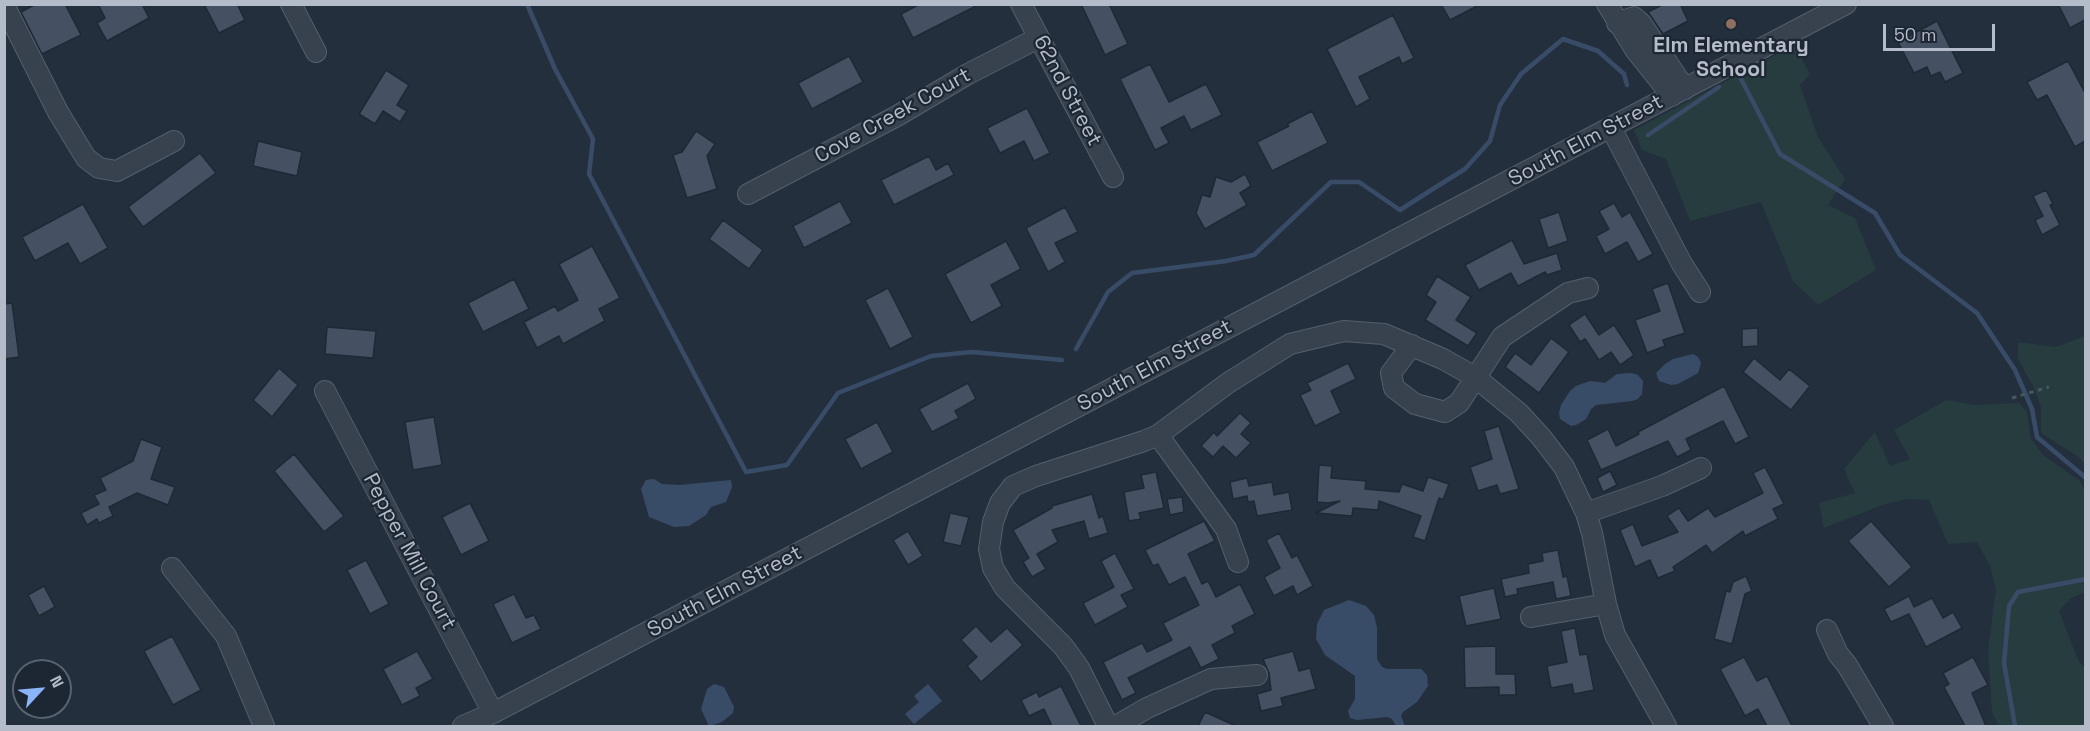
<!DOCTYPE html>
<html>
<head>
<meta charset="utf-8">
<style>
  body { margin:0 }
  #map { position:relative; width:2090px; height:731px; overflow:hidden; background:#242f3e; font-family:"Space Grotesk",sans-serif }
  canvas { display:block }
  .frame { position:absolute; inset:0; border:6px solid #b4bcc9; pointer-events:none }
  .north { position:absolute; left:12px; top:659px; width:60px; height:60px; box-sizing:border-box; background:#1d2633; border:2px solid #59626f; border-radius:50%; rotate:64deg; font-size:16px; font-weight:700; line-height:24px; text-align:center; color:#b4bcc9 }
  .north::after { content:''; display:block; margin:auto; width:21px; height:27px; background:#8ab4f8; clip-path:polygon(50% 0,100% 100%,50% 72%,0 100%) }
  .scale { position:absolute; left:1883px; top:24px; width:112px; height:27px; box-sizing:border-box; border:3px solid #b4bcc9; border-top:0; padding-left:8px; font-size:18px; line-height:21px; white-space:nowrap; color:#b4bcc9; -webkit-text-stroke:4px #1d2633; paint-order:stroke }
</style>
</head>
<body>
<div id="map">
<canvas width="2090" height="731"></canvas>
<div class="frame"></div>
<div class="north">N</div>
<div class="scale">50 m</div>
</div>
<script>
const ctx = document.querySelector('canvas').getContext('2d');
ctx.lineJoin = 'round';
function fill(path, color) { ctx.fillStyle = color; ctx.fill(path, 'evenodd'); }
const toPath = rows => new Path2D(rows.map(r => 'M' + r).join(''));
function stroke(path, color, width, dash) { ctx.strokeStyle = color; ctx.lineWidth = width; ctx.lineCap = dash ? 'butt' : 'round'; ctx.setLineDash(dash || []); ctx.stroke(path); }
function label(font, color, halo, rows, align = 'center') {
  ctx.font = font + ' "Space Grotesk",sans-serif'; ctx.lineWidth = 4.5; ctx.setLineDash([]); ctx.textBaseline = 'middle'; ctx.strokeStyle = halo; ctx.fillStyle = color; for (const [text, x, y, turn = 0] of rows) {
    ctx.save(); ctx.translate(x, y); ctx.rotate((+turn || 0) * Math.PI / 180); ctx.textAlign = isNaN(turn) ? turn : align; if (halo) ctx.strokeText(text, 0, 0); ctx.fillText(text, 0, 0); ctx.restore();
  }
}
fill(toPath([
  [1794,45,1810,74,1800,85,1818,137,1845,179,1828,205,1855,218,1876,270,1818,305,1793,281,1761,202,1690,221,1666,159,1642,150,1634,130],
  [2085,336,2086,336,2085,465,2080,458,2041,433,2041,407,2033,386,2018,359,2018,342,2056,347],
  [1946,400,1975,405,2019,403,2027,412,2031,439,2043,455,2080,481,2085,491,2085,592,2070,599,2059,611,2079,662,2085,667,2085,726,1999,726,1992,712,1988,650,1996,589,1990,566,1977,542,1948,544,1929,500,1908,499,1885,504,1824,528,1819,503,1855,493,1844,469,1875,432,1890,466,1910,459,1894,430]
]), '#263c3f');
fill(toPath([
  [1693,354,1698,357,1701,363,1698,373,1678,384,1671,385,1659,381,1656,373,1665,364,1673,359],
  [1631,373,1638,375,1643,381,1642,394,1638,399,1632,401,1596,405,1591,409,1586,419,1576,425,1571,426,1560,419,1559,413,1561,405,1570,391,1576,386,1590,381,1605,383,1617,374],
  [654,479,662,484,679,485,731,480,732,487,726,502,711,507,706,515,689,526,674,527,649,517,641,489,646,480],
  [1349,600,1366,606,1374,615,1377,628,1377,659,1382,667,1387,669,1421,669,1427,675,1428,686,1417,702,1403,712,1401,716,1405,726,1396,726,1392,719,1387,717,1357,720,1350,718,1348,711,1355,699,1355,676,1325,655,1316,639,1317,624,1324,610],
  [714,684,724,687,734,707,733,713,722,722,709,726,701,709,707,689],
  [928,684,942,701,914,724,905,714,919,702,914,696]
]), '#394c67');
stroke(toPath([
  [527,4,555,69,593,139,589,174,746,472,787,465,838,393,931,356,972,352,1062,360],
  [1740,77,1780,154,1875,213,1900,255,1977,313,2015,370,2032,409,2037,437,2086,478],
  [1648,135,1719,87],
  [1076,349,1108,292,1132,273,1226,261,1254,255,1331,182,1359,182,1400,210,1436,187,1465,169,1490,141,1500,105,1521,74,1563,39,1598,51,1624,74,1627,85],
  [2015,726,2004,663,2009,606,2018,592,2086,579]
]), '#394c67', 4.5);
const building = toPath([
  [36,4,65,4,81,35,42,54,21,12,36,4],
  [98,4,142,4,149,18,107,41,97,23,105,18,98,4],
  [204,4,237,4,245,20,219,33,204,4],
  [920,4,980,4,913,38,901,14,920,4],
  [1081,4,1109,4,1128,44,1105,55,1081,4],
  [1441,4,1481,4,1450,20,1441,4],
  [1664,4,1680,4,1688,21,1663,34,1648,12,1664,4],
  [2058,4,2085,4,2085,20,2070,28,2058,4],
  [1393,15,1414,58,1402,64,1399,57,1359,77,1370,99,1356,107,1327,49,1393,15],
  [1937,21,1963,73,1945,82,1940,72,1931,76,1927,67,1914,73,1898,42,1937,21],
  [849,56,863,82,812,109,798,83,849,56],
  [2068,61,2085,93,2085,141,2075,147,2047,95,2037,100,2027,82,2068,61],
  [1150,64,1169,102,1206,84,1222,115,1191,130,1184,116,1161,128,1169,143,1155,150,1120,79,1150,64],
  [386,70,409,85,397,105,407,111,400,122,383,111,375,124,359,114,386,70],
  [1027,108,1050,153,1034,161,1024,141,1000,153,987,128,1027,108],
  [1312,111,1328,143,1272,171,1257,142,1289,126,1287,124,1312,111],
  [696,131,715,144,707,156,717,189,687,198,673,155,682,152,696,131],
  [258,141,302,152,297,176,253,166,258,141],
  [200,153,216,173,143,227,128,207,200,153],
  [929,156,936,170,948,163,954,175,894,205,881,180,929,156],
  [1245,174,1251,186,1240,193,1247,205,1205,229,1196,213,1202,195,1210,197,1216,177,1231,182,1245,174],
  [2046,190,2053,204,2050,205,2060,225,2042,235,2035,220,2043,216,2033,196,2046,190],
  [840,201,852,223,804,248,793,226,840,201],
  [1614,203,1622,217,1630,212,1653,254,1638,262,1627,242,1605,254,1596,236,1609,229,1599,211,1614,203],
  [83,204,108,248,80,264,68,243,35,261,22,237,83,204],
  [1065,207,1078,232,1055,243,1065,262,1048,272,1026,228,1065,207],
  [1559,212,1568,241,1548,248,1539,219,1559,212],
  [723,220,763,250,749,269,709,239,723,220],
  [1512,240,1524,264,1557,253,1562,270,1547,275,1545,272,1518,286,1511,273,1479,290,1465,265,1512,240],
  [1006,241,1021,269,991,285,1002,306,971,323,945,274,1006,241],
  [592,246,620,298,599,309,605,321,563,344,559,336,537,348,524,322,555,306,558,311,578,300,559,264,592,246],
  [1437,276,1471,297,1456,320,1477,333,1468,346,1425,320,1436,302,1426,295,1437,276],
  [514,279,529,309,483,332,468,303,514,279],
  [1668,283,1685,333,1663,340,1665,346,1647,353,1635,320,1660,311,1652,289,1668,283],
  [888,288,913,337,890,349,865,300,888,288],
  [12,303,19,357,4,359,4,304,12,303],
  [1585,314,1599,335,1614,325,1634,355,1620,365,1611,352,1599,360,1585,339,1580,342,1569,325,1585,314],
  [327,327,376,331,373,358,325,354,327,327],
  [1758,328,1758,346,1742,347,1742,329,1758,328],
  [1551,338,1569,352,1539,393,1505,367,1515,353,1531,365,1551,338],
  [1754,358,1780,380,1789,369,1810,386,1791,410,1743,372,1754,358],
  [1348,363,1356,379,1331,391,1341,413,1315,426,1300,395,1311,390,1307,383,1348,363],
  [279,368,298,385,272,417,253,400,279,368],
  [968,383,976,399,955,411,959,418,932,432,919,409,968,383],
  [1724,386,1749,437,1735,444,1723,421,1686,439,1691,450,1677,457,1668,441,1601,470,1587,440,1608,429,1616,446,1639,434,1638,432,1724,386],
  [1240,413,1251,423,1241,434,1251,443,1236,458,1223,446,1213,457,1201,446,1214,432,1217,436,1240,413],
  [434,417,442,465,413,470,405,422,434,417],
  [877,422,893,452,861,469,845,439,877,422],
  [1499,426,1519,489,1500,494,1497,485,1478,491,1470,467,1492,459,1484,431,1499,426],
  [141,439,162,447,151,479,175,487,168,505,137,493,109,507,113,516,99,523,97,519,87,525,81,513,99,504,94,495,106,490,100,478,133,461,141,439],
  [294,454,344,516,324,532,274,471,294,454],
  [1319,465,1332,466,1331,478,1366,481,1365,489,1399,492,1402,484,1423,491,1428,477,1449,484,1443,500,1439,498,1425,541,1413,537,1421,516,1379,501,1378,510,1353,508,1352,516,1316,513,1340,501,1328,503,1317,502,1319,465],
  [1765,467,1784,504,1773,509,1778,519,1745,536,1743,531,1712,553,1706,545,1673,567,1675,571,1658,578,1650,560,1635,567,1620,530,1633,524,1642,546,1678,532,1667,516,1679,508,1688,521,1708,508,1715,517,1763,493,1753,473,1765,467],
  [1610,471,1617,485,1603,492,1597,478,1610,471],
  [1156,472,1164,508,1139,513,1141,519,1129,521,1124,492,1144,488,1141,475,1156,472],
  [1247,478,1249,486,1272,482,1274,495,1289,492,1292,510,1257,516,1254,501,1248,502,1247,496,1233,499,1230,482,1247,478],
  [1092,494,1099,518,1103,516,1108,533,1089,539,1084,521,1052,530,1058,542,1037,554,1046,569,1032,577,1023,562,1029,558,1013,530,1052,508,1052,506,1092,494],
  [1182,497,1184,512,1170,515,1167,499,1182,497],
  [470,503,489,541,461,555,442,517,470,503],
  [950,513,969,517,961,546,943,542,950,513],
  [1204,521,1215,541,1188,554,1202,584,1208,581,1216,597,1240,584,1255,614,1232,626,1235,633,1212,645,1219,659,1201,668,1190,647,1128,678,1136,693,1122,700,1103,662,1142,643,1147,652,1172,640,1163,623,1199,605,1185,577,1169,585,1158,564,1153,566,1145,550,1204,521],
  [1871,521,1912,567,1889,587,1848,541,1871,521],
  [908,531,923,556,908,565,893,540,908,531],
  [1279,533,1292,558,1297,555,1313,586,1297,595,1293,586,1274,596,1264,577,1280,568,1266,540,1279,533],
  [1558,550,1563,577,1567,576,1571,596,1556,599,1553,582,1517,589,1518,594,1505,597,1501,579,1529,573,1528,564,1543,561,1542,553,1558,550],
  [1115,553,1134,589,1121,595,1128,607,1095,625,1083,603,1114,587,1101,561,1115,553],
  [366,560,389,604,370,614,347,570,366,560],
  [1746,576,1752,591,1745,594,1732,644,1714,639,1726,591,1730,592,1733,582,1746,576],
  [44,586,55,607,39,616,28,595,44,586],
  [1494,588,1501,619,1466,626,1459,596,1494,588],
  [514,594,526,618,534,615,541,629,512,643,493,604,514,594],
  [1909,596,1914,607,1932,598,1943,618,1953,612,1962,628,1926,647,1909,614,1891,622,1884,609,1909,596],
  [976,626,991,642,1007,628,1023,645,981,682,967,666,977,657,961,640,976,626],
  [1575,628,1580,655,1587,654,1594,690,1574,694,1572,684,1551,688,1547,666,1567,662,1561,631,1575,628],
  [172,636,201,690,173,705,144,651,172,636],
  [1496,646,1496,674,1515,674,1516,695,1499,695,1499,687,1465,688,1464,647,1496,646],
  [417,651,433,679,416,688,420,696,402,705,383,669,417,651],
  [1293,651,1299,671,1310,668,1316,689,1281,698,1283,706,1261,711,1257,694,1271,690,1269,673,1263,659,1293,651],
  [1744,657,1757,681,1767,676,1792,726,1767,726,1758,709,1745,716,1720,669,1744,657],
  [1973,657,1988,685,1972,693,1986,726,1965,726,1944,687,1949,684,1943,673,1973,657],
  [1061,686,1081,726,1052,726,1044,709,1029,716,1021,700,1037,692,1039,697,1061,686],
  [1205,712,1236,726,1198,726,1205,712]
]);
fill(building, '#455162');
stroke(building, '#1f2835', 1.5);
const minor = toPath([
  [291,4,316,52],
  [1021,4,1113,177],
  [1607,4,1636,51,1672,96],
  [4,5,58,112,86,158,99,168,117,171,174,141],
  [1617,23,1634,17,1641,23,1685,89],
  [1611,128,1682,264,1700,292],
  [748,194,897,116,968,74,1038,38],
  [1412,345,1391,373,1394,388,1415,404,1445,412,1459,403,1502,337,1568,293,1588,288],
  [325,391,493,713],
  [1158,435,1226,529,1238,562],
  [1586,513,1662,486,1701,468],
  [172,568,226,636,264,726],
  [1531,617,1606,604],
  [1827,630,1838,654,1847,665,1883,726],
  [463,726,493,713,1846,4],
  [1108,726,1079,668,1063,646,1005,588,993,568,989,549,993,522,1000,503,1013,486,1036,476,1144,441,1158,435,1228,383,1290,344,1344,331,1384,334,1443,359,1475,377,1519,413,1541,437,1564,467,1586,513,1592,533,1606,604,1615,635,1666,726],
  [1116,726,1147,708,1211,679,1257,675]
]);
stroke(minor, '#565f6c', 22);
stroke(toPath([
  [2012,398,2049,387],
  [2085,561,2086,561]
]), '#44595c', 3, [4.5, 4.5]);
stroke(minor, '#38414e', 20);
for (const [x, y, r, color] of [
  [1731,24,6,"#8d6e63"]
]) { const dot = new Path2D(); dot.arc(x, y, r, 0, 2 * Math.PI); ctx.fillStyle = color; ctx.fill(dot); stroke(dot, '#1d2633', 2); }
label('bold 21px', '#b4bcc9', '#1d2633', [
  ["Elm Elementary",1731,46],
  ["School",1731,70]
]);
label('21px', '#b4bcc9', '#1d2633', [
  ["62nd Street",1067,91,62],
  ["Cove Creek Court",893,116,-29],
  ["South Elm Street",1586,141,-28],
  ["South Elm Street",1155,366,-28],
  ["Pepper Mill Court",409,552,62],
  ["South Elm Street",725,592,-28]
]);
</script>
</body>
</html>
